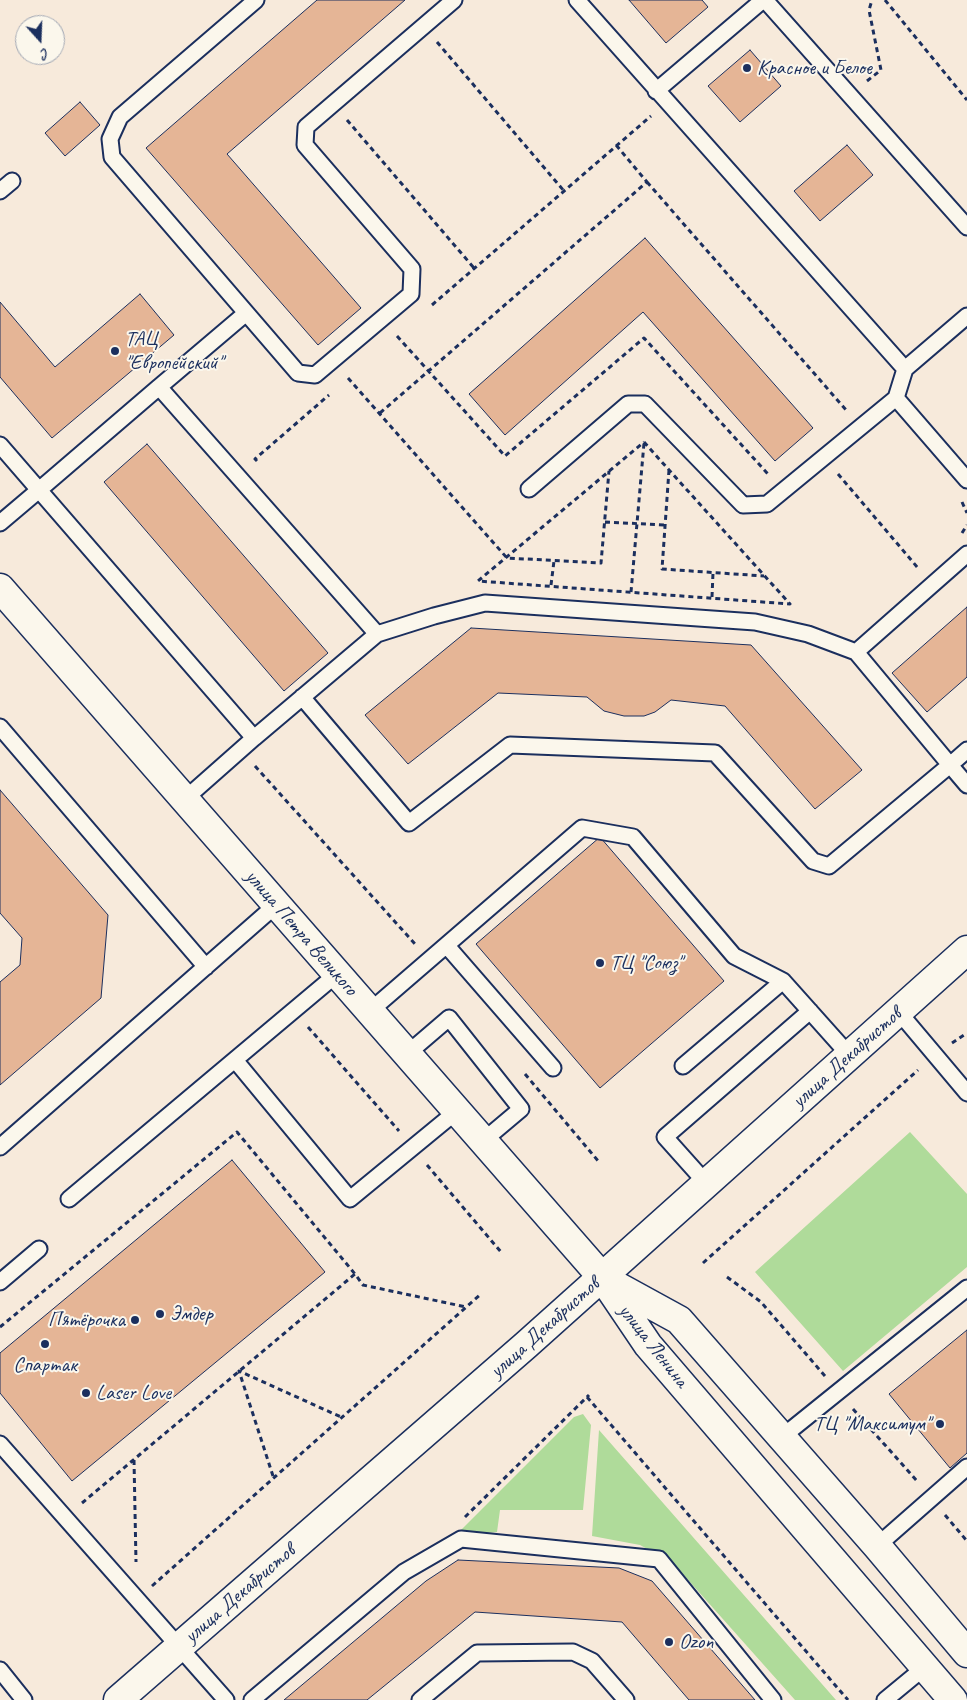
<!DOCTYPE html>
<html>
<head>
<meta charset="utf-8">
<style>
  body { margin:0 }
  #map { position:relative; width:967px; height:1700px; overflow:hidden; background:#f7eadb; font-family:Caveat,sans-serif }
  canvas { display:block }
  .north { position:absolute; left:15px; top:15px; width:50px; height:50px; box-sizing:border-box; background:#fbf7ec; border:1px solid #a1a7b3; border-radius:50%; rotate:160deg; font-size:14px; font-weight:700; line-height:20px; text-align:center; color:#1b2f5e }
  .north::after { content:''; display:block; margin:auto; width:18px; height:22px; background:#1b2f5e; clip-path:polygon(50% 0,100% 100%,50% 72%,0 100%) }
</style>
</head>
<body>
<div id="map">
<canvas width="967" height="1700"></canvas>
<div class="north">С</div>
</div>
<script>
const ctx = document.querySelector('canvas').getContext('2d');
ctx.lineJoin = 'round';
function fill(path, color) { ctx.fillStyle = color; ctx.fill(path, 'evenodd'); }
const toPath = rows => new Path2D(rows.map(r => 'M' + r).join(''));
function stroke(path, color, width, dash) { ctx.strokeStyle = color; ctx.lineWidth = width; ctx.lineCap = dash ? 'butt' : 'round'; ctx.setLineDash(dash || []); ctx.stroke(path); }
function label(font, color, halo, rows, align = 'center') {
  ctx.font = font + ' Caveat,sans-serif'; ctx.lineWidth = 4; ctx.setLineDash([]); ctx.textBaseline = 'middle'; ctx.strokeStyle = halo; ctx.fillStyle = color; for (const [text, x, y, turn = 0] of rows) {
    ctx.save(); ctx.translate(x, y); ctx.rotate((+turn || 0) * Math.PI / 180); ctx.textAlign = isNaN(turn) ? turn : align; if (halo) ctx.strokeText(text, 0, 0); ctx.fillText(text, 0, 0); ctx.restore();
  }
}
fill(toPath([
  [910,1132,967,1194,967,1267,843,1371,755,1272],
  [583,1414,591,1425,583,1510,500,1510,497,1532,455,1536,574,1417],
  [599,1430,836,1700,795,1700,673,1563,640,1545,592,1536]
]), '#afdb9a');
const building = toPath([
  [317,0,405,0,227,154,361,308,318,345,146,148,317,0],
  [629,0,702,0,708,7,666,43,629,0],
  [750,50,781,86,740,122,708,86,750,50],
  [80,102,100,125,65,156,45,133,80,102],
  [847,145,873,175,820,221,794,191,847,145],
  [645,238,813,428,775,461,643,312,505,435,469,394,645,238],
  [140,294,174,335,52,438,0,377,0,302,55,367,140,294],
  [147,444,328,653,284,691,104,482,147,444],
  [967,607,967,677,927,712,892,673,967,607],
  [471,628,751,645,862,770,815,809,725,706,671,700,655,712,644,716,624,716,604,711,587,697,498,693,408,764,365,715,471,628],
  [0,790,108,915,101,998,0,1085,0,982,20,965,22,938,0,913,0,790],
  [600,837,724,981,600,1088,476,944,600,837],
  [232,1160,325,1272,72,1481,0,1393,0,1353,232,1160],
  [967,1330,967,1453,950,1468,889,1394,967,1330],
  [458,1560,619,1568,652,1581,755,1700,689,1700,622,1622,475,1612,367,1700,284,1700,426,1581,458,1560]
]);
fill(building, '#e5b596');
stroke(building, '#1b2f5e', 1);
const service = toPath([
  [256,0,120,117,110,139,112,157,298,373,315,375,411,294,412,269,305,145,306,127,454,0],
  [577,0,905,369],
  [765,0,967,227],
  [656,91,763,0],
  [0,191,12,181],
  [967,316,905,369,896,398,967,480],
  [159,387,245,314],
  [0,445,39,490,159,387,377,634,254,738],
  [529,489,628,404,645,404,743,505,767,504,896,398],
  [0,523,39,490,254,738,185,799],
  [967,554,856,652,950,765,967,750],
  [377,634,434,616,485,603,755,622,808,634,856,652],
  [302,697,409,823,510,745,715,753,813,861,829,866,950,765,967,785],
  [0,727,206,967],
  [447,946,553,1068],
  [370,1011,582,828,633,837,734,956,783,981,850,1056],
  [898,1011,967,1093],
  [407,1054,449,1018,521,1109,483,1141],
  [235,1060,350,1199,457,1111],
  [683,1066,783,981],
  [0,1147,276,905],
  [707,1184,665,1137,810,1011],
  [69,1199,337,974],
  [0,1282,39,1249],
  [782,1437,967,1288],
  [0,1444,226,1700],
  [877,1546,967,1467],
  [0,1670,24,1700],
  [252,1700,404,1572,461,1539,659,1559,773,1700],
  [420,1700,477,1653,573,1652,592,1661,626,1700],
  [885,1700,925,1667]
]);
const tertiary = toPath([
  [0,588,602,1277]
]);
const secondary = toPath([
  [602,1277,648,1345,953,1700],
  [606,1280,679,1320,877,1546,967,1653],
  [118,1700,526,1345,967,950]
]);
stroke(service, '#1b2f5e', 19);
stroke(tertiary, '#1b2f5e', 31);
stroke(secondary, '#1b2f5e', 31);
stroke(toPath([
  [885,0,967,100],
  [437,42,564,191],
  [867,81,881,70,869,10,872,0],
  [347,120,474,268],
  [647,182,847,411],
  [432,305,651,116],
  [397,336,505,456,644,338,768,474],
  [348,378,507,558,601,563,609,471],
  [380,413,647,182,616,145],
  [644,442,669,470,790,604,478,581,644,442],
  [257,461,255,459,329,395],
  [669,470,662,569,764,576],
  [838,474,918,568],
  [962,502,967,513],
  [605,522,664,525],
  [962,533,967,525],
  [551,585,554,561],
  [631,592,644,443],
  [712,597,713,573],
  [255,766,415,944],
  [308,1027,399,1131],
  [952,1043,967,1033],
  [525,1074,599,1162],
  [427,1165,501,1252],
  [703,1263,918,1070],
  [727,1277,761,1302,825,1376],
  [0,1327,237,1132,355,1274],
  [587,1397,848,1700],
  [853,1409,917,1481],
  [134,1460,136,1562],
  [273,1476,239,1371,341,1417],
  [82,1503,355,1274,363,1285,466,1307],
  [945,1515,967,1541],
  [465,1517,589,1395],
  [152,1586,481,1294]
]), '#1b2f5e', 3, [5, 4]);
stroke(service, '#fbf7ec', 15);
stroke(tertiary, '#fbf7ec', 28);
stroke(secondary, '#fbf7ec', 28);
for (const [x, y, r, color] of [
  [747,68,5,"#1b2f5e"],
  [115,351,5,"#1b2f5e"],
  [600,963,5,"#1b2f5e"],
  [160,1314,5,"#1b2f5e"],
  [135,1320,5,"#1b2f5e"],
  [45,1344,5,"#1b2f5e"],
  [86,1393,5,"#1b2f5e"],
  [940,1424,5,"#1b2f5e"],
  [669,1642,5,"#1b2f5e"]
]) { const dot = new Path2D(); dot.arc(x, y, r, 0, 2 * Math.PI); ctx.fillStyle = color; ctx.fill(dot); stroke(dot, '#fbf7ec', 2); }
label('21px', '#1b2f5e', '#fbf7ec', [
  ["Красное и Белое",757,68],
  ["ТАЦ",125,339],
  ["\"Европейский\"",125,363],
  ["ТЦ \"Союз\"",610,963],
  ["Эмдер",170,1314],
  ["Пятёрочка",125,1320,"right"],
  ["Спартак",45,1365,"center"],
  ["Laser Love",96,1393],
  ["ТЦ \"Максимум\"",930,1424,"right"],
  ["Ozon",679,1642]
], 'left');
label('21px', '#1b2f5e', '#fbf7ec', [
  ["улица Петра Великого",301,933,49],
  ["улица Декабристов",847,1058,-42],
  ["улица Декабристов",545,1328,-42],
  ["улица Ленина",653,1346,52],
  ["улица Декабристов",240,1594,-41]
]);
</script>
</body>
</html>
